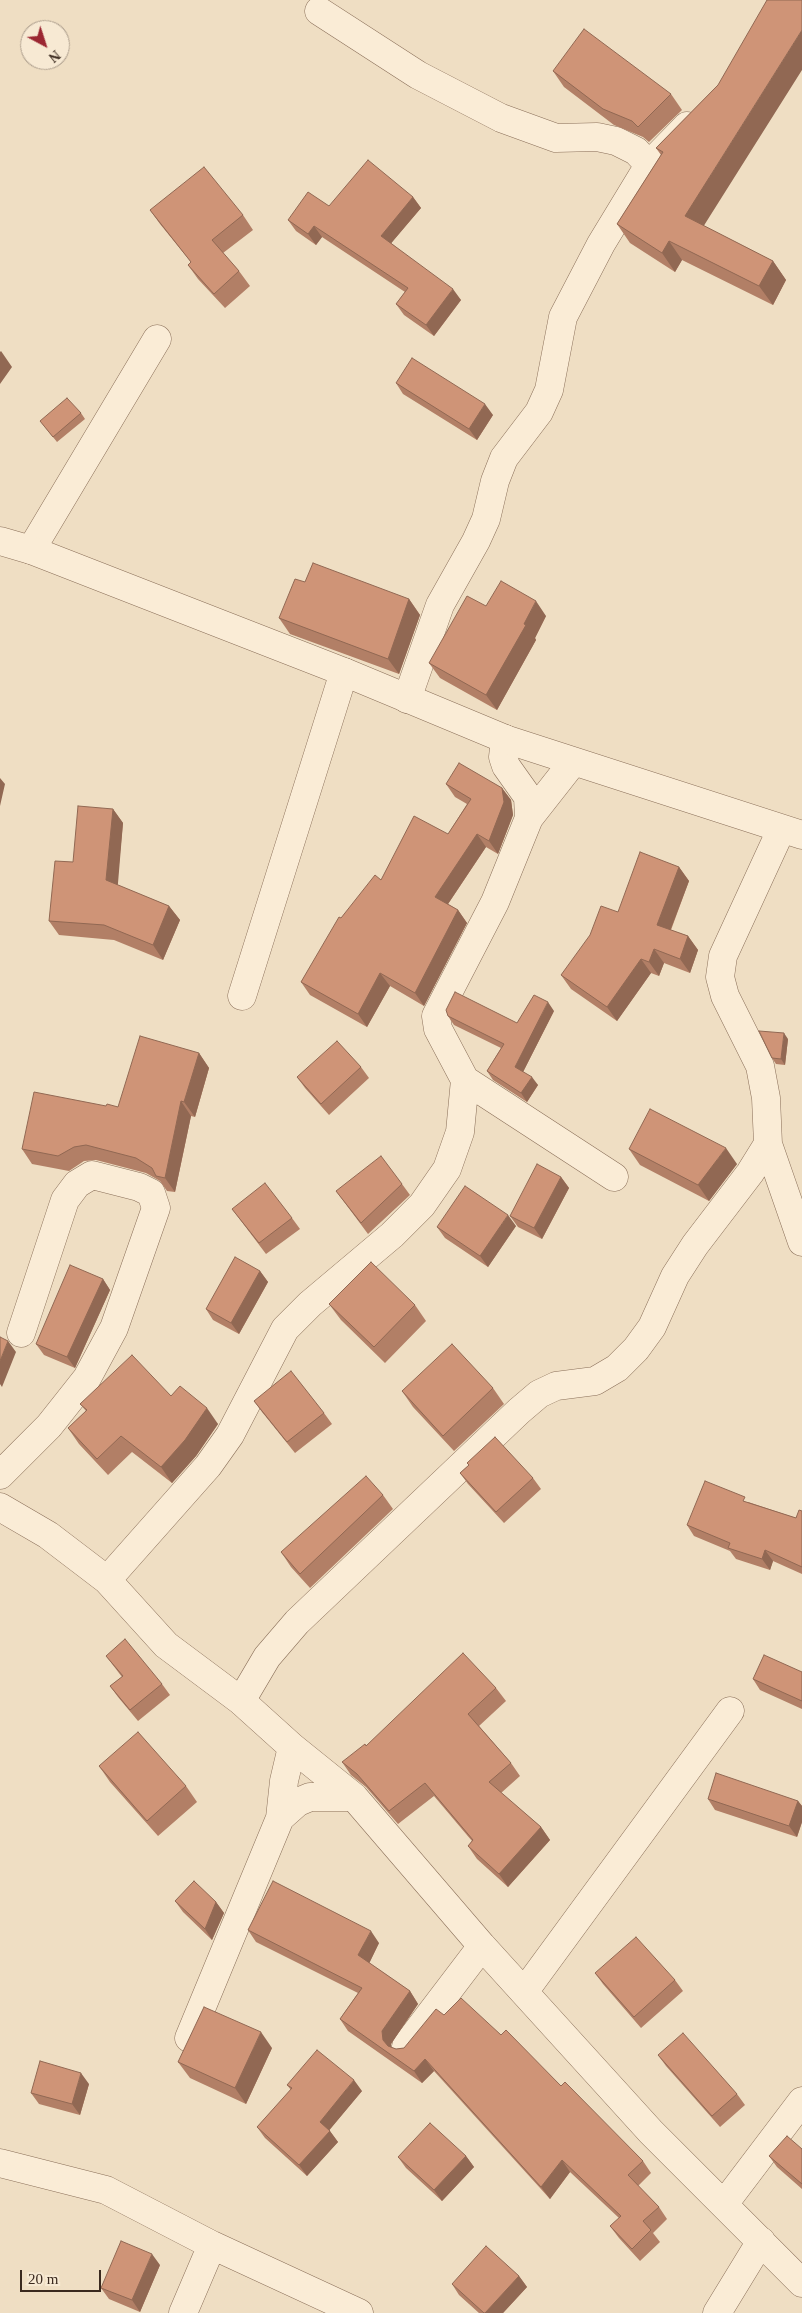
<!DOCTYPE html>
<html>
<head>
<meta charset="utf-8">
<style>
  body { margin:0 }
  #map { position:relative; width:802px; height:2313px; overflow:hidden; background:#efdec3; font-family:Georgia,serif }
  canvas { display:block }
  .north { position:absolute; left:20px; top:20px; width:50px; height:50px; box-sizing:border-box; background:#f7e9d3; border:1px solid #ab9c8b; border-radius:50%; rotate:140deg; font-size:14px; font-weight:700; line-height:20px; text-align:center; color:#3a291e }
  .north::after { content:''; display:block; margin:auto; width:18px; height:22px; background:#9b2732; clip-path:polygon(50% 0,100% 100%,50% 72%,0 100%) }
  .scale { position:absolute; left:20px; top:2270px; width:81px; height:22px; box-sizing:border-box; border:2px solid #3a291e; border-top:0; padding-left:6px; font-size:15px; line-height:18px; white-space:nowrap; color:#3a291e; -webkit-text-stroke:4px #f7e9d3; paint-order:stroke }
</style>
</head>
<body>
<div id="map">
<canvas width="802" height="2313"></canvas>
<div class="north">N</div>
<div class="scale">20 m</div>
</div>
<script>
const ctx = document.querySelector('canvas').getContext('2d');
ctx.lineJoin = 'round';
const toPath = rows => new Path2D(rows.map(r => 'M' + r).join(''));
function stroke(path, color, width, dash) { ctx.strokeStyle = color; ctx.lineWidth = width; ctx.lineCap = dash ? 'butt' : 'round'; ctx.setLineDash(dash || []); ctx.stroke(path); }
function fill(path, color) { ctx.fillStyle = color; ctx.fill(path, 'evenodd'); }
const minor = toPath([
  [319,11,418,75,501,118,556,138,597,137,616,141,636,151,649,165],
  [31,550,157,339],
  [407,699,440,605,476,541,486,519,495,481,504,458,539,412,549,390,563,317,601,244,649,165,687,126],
  [505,739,503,757,506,766,528,797,529,818],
  [573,762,529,818,495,902,436,1016,438,1029,465,1080,614,1177],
  [781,830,723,956,720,977,725,996,760,1066,766,1098,768,1144,802,1242],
  [242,996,344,672],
  [0,1475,49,1426,87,1378,114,1328,156,1208,151,1193,139,1187,92,1175,77,1184,65,1200,21,1333],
  [0,1507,48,1535,107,1580,166,1645,241,1701,292,1747,354,1797,482,1946,651,2132,802,2283],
  [107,1580,208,1466,230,1435,285,1329,310,1304,392,1235,422,1205,447,1169,460,1132,465,1080],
  [241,1701,267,1657,297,1622,519,1411,539,1394,556,1386,595,1381,617,1368,636,1349,652,1327,675,1276,695,1245,750,1173,768,1144],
  [280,1818,298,1802,310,1797,354,1797],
  [524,1992,730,1711],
  [189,2038,280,1818,284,1781,292,1747],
  [406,2046,482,1946],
  [0,2163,106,2190,212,2245,359,2313],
  [724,2204,802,2101],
  [183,2313,212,2245],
  [717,2313,761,2241]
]);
const tertiary = toPath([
  [0,541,31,550,344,672,505,739,802,835]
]);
stroke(minor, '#8a6f59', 29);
stroke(tertiary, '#8a6f59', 29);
stroke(minor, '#faecd6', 28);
stroke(tertiary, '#faecd6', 28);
fill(toPath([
  [553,71,671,94,682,110,649,142,643,137,614,125,564,87],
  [718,85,704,226,773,261,786,280,773,305,682,260,675,272,630,243,617,224,661,155,656,148],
  [413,197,421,208,391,243,461,300,434,336,404,315,396,304,405,292,322,237,316,245,296,231,288,220,329,206],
  [150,210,243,215,253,230,223,253,239,271,250,286,225,308,198,279,188,265,191,262,160,224],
  [396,383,493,415,477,440,403,394],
  [81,413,85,419,57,442,40,421],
  [305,582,409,599,420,615,399,674,290,634,279,618],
  [486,606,546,616,535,638,536,640,497,710,440,678,429,663],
  [446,784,502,788,511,800,513,815,498,854,486,847,448,904,458,910,467,923,424,1006,390,986,367,1027,310,995,301,982,341,918,381,880,448,834,467,804,455,797],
  [113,809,123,823,117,885,169,906,180,920,163,960,114,940,59,935,49,921],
  [679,867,689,881,671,930,688,936,698,950,690,973,664,963,659,976,651,973,617,1021,571,989,561,975,618,912],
  [554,1011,523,1072,538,1085,527,1102,493,1080,487,1071,501,1048,454,1025,448,1016,517,1023],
  [788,1039,785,1065,776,1064,772,1058],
  [199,1053,209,1068,195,1117,191,1116,175,1192,167,1191,160,1181,146,1173,96,1160,84,1161,69,1171,32,1164,22,1149,106,1106,118,1107],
  [361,1067,369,1078,329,1115,305,1088,297,1077],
  [629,1149,737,1164,709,1201,640,1165],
  [561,1177,569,1188,542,1239,518,1227,510,1216],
  [402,1184,410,1195,368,1234,336,1191],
  [232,1209,292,1218,300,1229,266,1254],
  [516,1226,488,1267,445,1238,437,1227],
  [260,1271,268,1282,239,1334,213,1320,206,1309],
  [103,1279,110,1290,75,1368,44,1355,36,1344],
  [329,1304,415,1305,426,1321,385,1363,341,1320],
  [493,1388,504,1404,454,1451,413,1407,402,1391],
  [171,1396,218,1424,196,1456,172,1483,132,1452,108,1475,79,1444,68,1428,86,1411,80,1404],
  [254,1401,324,1413,332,1424,295,1453,262,1412],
  [469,1465,533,1478,541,1489,504,1523,468,1484,460,1473],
  [383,1495,393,1509,310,1588,291,1567,281,1552],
  [748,1502,796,1518,802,1511,802,1574,773,1561,770,1570,736,1559,730,1551,694,1536,687,1525],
  [106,1656,162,1684,170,1695,138,1721,118,1697,110,1686,122,1677],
  [802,1672,802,1709,760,1690,753,1679],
  [496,1688,506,1701,479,1726,511,1763,520,1776,501,1793,541,1827,550,1840,508,1887,477,1859,468,1846,472,1841,434,1796,398,1824,366,1787,351,1775,342,1762,366,1746],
  [99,1766,186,1786,197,1802,158,1836,110,1782],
  [708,1799,798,1801,802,1806,802,1822,797,1837,715,1810],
  [175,1901,216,1902,224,1913,212,1940,183,1912],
  [248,1930,379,1943,369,1963,410,1991,418,2004,391,2044,391,2047,396,2049,404,2048,444,2015,501,2035,561,2086,643,2161,651,2173,638,2186,659,2207,667,2219,653,2233,660,2242,640,2261,619,2238,610,2226,619,2218,570,2172,550,2199,434,2071,422,2083,348,2031,340,2019,358,1993,256,1942],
  [595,1973,675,1980,683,1991,641,2028,603,1984],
  [272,2048,246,2104,190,2078,178,2062],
  [658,2055,737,2094,745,2105,720,2127,666,2066],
  [89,2084,80,2115,39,2104,31,2093],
  [287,2085,362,2091,329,2130,338,2142,307,2176,265,2138,257,2127,291,2090],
  [802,2149,802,2189,777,2167,769,2156],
  [466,2156,474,2167,442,2201,406,2168,398,2157],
  [160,2265,140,2312,109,2299,101,2288],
  [519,2276,527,2287,503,2313,479,2313,459,2295,452,2284]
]), '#b27f66');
fill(toPath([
  [802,30,802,70,698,235,685,216],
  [413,197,421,208,388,247,381,236],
  [314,226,322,237,316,245,308,234],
  [669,241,682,260,675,272,662,253],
  [773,261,786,280,773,305,759,286],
  [453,289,461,300,434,336,426,325],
  [1,351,12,367,0,384,0,352],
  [485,404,493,415,477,440,469,429],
  [409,599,420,615,399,674,388,659],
  [536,601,546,616,535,638,536,640,497,710,486,695],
  [0,778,5,784,0,806],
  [502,788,511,800,513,815,498,854,489,841],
  [113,809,123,823,117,895,106,880],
  [477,834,486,847,444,910,435,897],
  [679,867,689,881,667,939,657,925],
  [169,906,180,920,163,960,153,945],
  [458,910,467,923,424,1006,415,993],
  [688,936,698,950,690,973,680,959],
  [654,949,664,963,659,976,649,962],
  [641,959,651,973,617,1021,607,1007],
  [380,973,390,986,367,1027,358,1014],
  [548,1002,554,1011,521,1076,515,1067],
  [784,1033,788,1039,785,1065,781,1059],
  [199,1053,209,1068,195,1117,184,1102],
  [532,1077,538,1085,527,1102,521,1093],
  [181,1101,191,1116,175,1192,165,1178],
  [726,1148,737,1164,709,1201,698,1185],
  [561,1177,569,1188,542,1239,534,1228],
  [508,1215,516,1226,488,1267,480,1256],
  [260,1271,268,1282,239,1334,231,1323],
  [103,1279,110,1290,75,1368,67,1357],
  [8,1341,16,1352,2,1387,0,1384,0,1361],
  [207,1408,218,1424,196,1456,172,1483,161,1467],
  [765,1550,773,1561,770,1570,762,1559],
  [798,1801,802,1806,802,1822,797,1837,789,1826],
  [541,1827,550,1840,508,1887,499,1874],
  [216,1902,224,1913,212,1940,205,1929],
  [371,1931,379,1943,367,1968,358,1955],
  [410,1991,418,2004,391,2044,392,2052,383,2040,382,2031],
  [261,2032,272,2048,246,2104,235,2088],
  [425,2059,434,2071,422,2083,414,2071],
  [81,2073,89,2084,80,2115,72,2104],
  [354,2080,362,2091,327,2133,320,2122],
  [330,2131,338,2142,307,2176,299,2165],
  [466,2156,474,2167,442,2201,434,2190],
  [562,2160,570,2172,550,2199,541,2187],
  [152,2254,160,2265,140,2312,132,2300],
  [519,2276,527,2287,503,2313,485,2313]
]), '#916853');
const building = toPath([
  [767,0,802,0,802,30,685,216,773,261,759,286,669,241,662,253,617,224,663,152,656,148,718,85,767,0],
  [584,29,671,94,638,127,632,121,603,109,553,71,584,29],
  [368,160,413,197,381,236,453,289,426,325,396,304,408,288,314,226,308,234,288,220,308,192,329,206,368,160],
  [204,167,243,215,212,240,239,271,214,294,188,265,191,262,150,210,204,167],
  [412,358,485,404,469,429,396,383,412,358],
  [67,398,81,413,53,437,40,421,67,398],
  [313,563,409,599,388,659,279,618,295,579,305,582,313,563],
  [501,581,536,601,524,624,526,625,486,695,429,663,467,596,486,606,501,581],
  [459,763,502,788,504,802,489,841,477,834,435,897,458,910,415,993,380,973,358,1014,301,982,339,917,341,918,375,875,381,880,414,816,448,834,471,799,446,784,459,763],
  [78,806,113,809,106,880,169,906,153,945,104,925,49,921,55,861,73,862,78,806],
  [640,852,679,867,657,925,688,936,680,959,654,949,649,962,641,959,607,1007,561,975,590,935,601,906,618,912,640,852],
  [455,992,517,1023,534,995,548,1002,515,1067,532,1077,521,1093,487,1071,504,1044,448,1016,446,1010,455,992],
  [759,1031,784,1033,781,1059,772,1058,759,1031],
  [140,1036,199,1053,184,1102,181,1101,165,1178,156,1176,152,1168,136,1158,86,1145,74,1147,58,1156,22,1149,34,1092,106,1106,107,1104,118,1107,140,1036],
  [337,1041,361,1067,321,1104,297,1077,337,1041],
  [650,1109,726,1148,698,1185,629,1149,650,1109],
  [381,1156,402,1184,361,1223,336,1191,381,1156],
  [537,1164,561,1177,534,1228,510,1216,537,1164],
  [265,1183,292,1218,259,1243,232,1209,265,1183],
  [465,1186,508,1215,480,1256,437,1227,465,1186],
  [235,1257,260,1271,231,1323,206,1309,235,1257],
  [371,1262,415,1305,374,1347,329,1304,371,1262],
  [70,1265,103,1279,67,1357,36,1344,70,1265],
  [0,1337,8,1341,0,1361,0,1337],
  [452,1344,493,1388,443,1436,402,1391,452,1344],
  [132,1355,171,1396,180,1386,207,1408,185,1440,161,1467,121,1436,97,1459,68,1428,87,1410,80,1404,132,1355],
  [291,1371,324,1413,287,1442,254,1401,291,1371],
  [495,1437,533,1478,496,1512,460,1473,469,1465,467,1463,495,1437],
  [366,1476,383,1495,300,1574,281,1552,366,1476],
  [705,1481,745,1497,743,1501,796,1518,799,1510,802,1511,802,1567,765,1550,762,1559,728,1548,730,1543,687,1525,705,1481],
  [125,1639,162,1684,130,1710,110,1686,123,1676,106,1656,125,1639],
  [463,1653,496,1688,468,1714,511,1763,489,1782,541,1827,499,1874,468,1846,473,1840,425,1783,389,1811,357,1774,342,1762,365,1744,366,1746,463,1653],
  [764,1655,802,1672,802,1701,753,1679,764,1655],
  [138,1732,186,1786,147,1821,99,1766,138,1732],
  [716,1773,798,1801,789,1826,708,1799,716,1773],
  [194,1881,216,1902,205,1929,175,1901,194,1881],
  [273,1881,371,1931,358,1955,410,1991,382,2031,383,2040,388,2046,396,2049,404,2048,436,2009,444,2015,461,1998,501,2035,506,2030,561,2086,565,2082,643,2161,628,2175,659,2207,643,2221,651,2230,632,2249,610,2226,621,2216,562,2160,541,2187,425,2059,414,2071,340,2019,362,1988,248,1930,273,1881],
  [636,1937,675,1980,634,2017,595,1973,636,1937],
  [204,2007,261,2032,235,2088,178,2062,204,2007],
  [683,2033,737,2094,712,2116,658,2055,683,2033],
  [317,2050,354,2080,320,2122,330,2131,299,2165,257,2127,292,2088,287,2085,317,2050],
  [40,2061,81,2073,72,2104,31,2093,40,2061],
  [430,2123,466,2156,434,2190,398,2157,430,2123],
  [787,2136,802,2149,802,2184,769,2156,787,2136],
  [121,2241,152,2254,132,2300,101,2288,121,2241],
  [486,2246,519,2276,485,2313,484,2313,452,2284,486,2246]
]);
fill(building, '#cf9477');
stroke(building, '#916853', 1);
</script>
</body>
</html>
